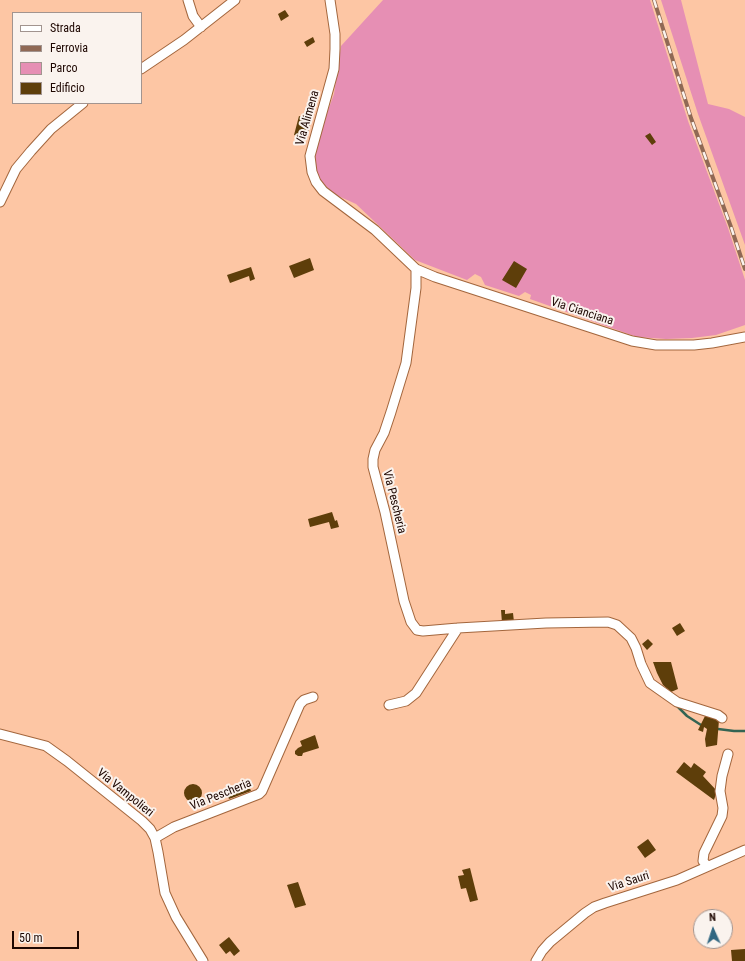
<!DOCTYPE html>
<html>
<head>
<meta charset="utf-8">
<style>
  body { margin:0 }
  #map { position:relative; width:745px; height:961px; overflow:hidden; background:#fdc6a4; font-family:"Roboto Condensed",sans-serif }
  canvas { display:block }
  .legend { position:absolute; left:12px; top:12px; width:130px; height:92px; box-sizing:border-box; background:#faf3ee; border:1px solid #a2948f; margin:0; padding:5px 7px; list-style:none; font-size:12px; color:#1d0600 }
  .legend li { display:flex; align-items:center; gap:8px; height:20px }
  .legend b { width:20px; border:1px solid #a2948f }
  .north { position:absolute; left:693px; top:909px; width:40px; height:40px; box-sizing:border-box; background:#faf3ee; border:1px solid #a2948f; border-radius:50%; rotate:357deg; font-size:11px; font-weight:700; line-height:16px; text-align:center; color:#1d0600 }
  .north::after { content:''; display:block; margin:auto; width:14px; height:18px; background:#316782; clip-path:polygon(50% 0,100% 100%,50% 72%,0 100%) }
  .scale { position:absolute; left:12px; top:931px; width:67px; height:18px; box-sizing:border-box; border:2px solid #1d0600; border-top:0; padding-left:5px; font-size:12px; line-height:14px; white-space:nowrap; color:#1d0600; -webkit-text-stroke:3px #faf3ee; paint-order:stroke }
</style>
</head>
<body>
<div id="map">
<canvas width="745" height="961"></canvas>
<ul class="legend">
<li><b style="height:5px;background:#fff"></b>Strada</li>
<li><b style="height:5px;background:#906955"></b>Ferrovia</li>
<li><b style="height:11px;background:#e68fb4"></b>Parco</li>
<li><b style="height:11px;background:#5e3e0a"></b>Edificio</li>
</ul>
<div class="north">N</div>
<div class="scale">50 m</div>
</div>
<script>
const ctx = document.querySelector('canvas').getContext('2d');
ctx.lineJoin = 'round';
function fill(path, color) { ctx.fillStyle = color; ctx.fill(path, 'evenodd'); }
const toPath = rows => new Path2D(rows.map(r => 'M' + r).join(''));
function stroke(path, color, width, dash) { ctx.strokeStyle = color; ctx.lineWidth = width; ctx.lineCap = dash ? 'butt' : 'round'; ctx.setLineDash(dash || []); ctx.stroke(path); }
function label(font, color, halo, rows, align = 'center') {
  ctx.font = font + ' "Roboto Condensed",sans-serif'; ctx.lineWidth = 4; ctx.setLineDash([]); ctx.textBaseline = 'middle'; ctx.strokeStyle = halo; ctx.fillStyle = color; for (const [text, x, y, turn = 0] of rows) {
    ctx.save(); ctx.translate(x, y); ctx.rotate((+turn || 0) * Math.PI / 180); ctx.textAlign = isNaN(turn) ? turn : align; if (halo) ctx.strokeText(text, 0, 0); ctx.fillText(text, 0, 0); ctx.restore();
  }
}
fill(toPath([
  [383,0,650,0,688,121,728,228,745,280,745,325,716,335,692,338,666,339,637,337,530,299,531,295,525,292,519,296,485,285,481,277,475,274,467,280,415,260,356,204,336,195,322,183,317,175,314,158,320,132,334,94,341,46],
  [661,0,681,0,708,104,729,109,745,117,745,245,698,114]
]), '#e68fb4');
stroke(toPath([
  [677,706,687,716,701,725],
  [718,729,734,731,745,731]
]), '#336453', 2.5);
fill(toPath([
  [285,10,289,16,281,21,278,14],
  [313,37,315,42,307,47,304,42],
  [308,110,313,112,307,138,294,135,299,116,305,118],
  [650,133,656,142,652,145,645,136],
  [310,258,314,270,294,278,289,266],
  [514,261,527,269,516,288,502,280],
  [251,267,255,279,250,281,249,276,230,283,227,275],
  [332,512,335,521,337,520,339,527,331,529,329,522,310,527,308,519],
  [501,610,505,610,505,614,513,613,514,622,502,623],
  [680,623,685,631,677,636,672,628],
  [648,639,653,644,647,650,642,644],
  [653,662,671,662,678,689,671,692,663,685,657,673],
  [705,716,719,720,717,745,706,747,705,739,707,729,704,727,703,732,698,730],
  [315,735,319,748,303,753,302,756,298,756,295,754,295,751,298,748,302,746,300,741],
  [684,762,691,768,694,763,706,772,703,776,717,791,714,800,676,772],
  [248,783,251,791,229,799,226,791],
  '184 793a9 9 0 1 1 18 0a9 9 0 1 1-18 0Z',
  [648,839,656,850,645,858,637,847],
  [470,868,478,900,470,902,466,888,461,889,458,876,464,875,462,870],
  [298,882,306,905,295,908,287,885],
  [229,937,240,951,234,956,230,951,226,954,219,945],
  [745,949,745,961,732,961,731,950]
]), '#5e3e0a');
const minor = toPath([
  [188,0,193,16,201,27],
  [330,0,335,34,335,49,334,69,310,156,312,172,316,182,323,191,375,230,416,269,435,277,632,341,656,345,694,345,712,343,745,337],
  [141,69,184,40,235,0],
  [0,202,16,169,31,151,51,129,83,103],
  [416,269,416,288,406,363,391,412,384,433,375,450,373,459,373,467,385,512,404,601,411,622,417,630,423,631,458,628,546,623,608,622,617,625,631,638,636,648,641,664,650,683,677,702,718,715,722,718],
  [389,705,406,701,416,693,458,628],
  [0,734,46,746,67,761,142,821,150,829,155,838,158,852,165,893,176,917,203,961],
  [155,838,174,827,259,794,262,791,300,704,304,700,313,697],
  [707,866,703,861,704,853,722,816,723,808,720,791,722,776,728,754],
  [536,961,542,951,550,942,585,913,594,907,605,903,677,880,745,850]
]);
stroke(minor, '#a3663d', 11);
stroke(minor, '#fff', 9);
const rail = toPath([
  [654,0,691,118,731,227,745,269]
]);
stroke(rail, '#906955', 4);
stroke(rail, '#faf3ee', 2.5, [8]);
label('12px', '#1d0600', '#faf3ee', [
  ["Via Alimena",308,118,-74],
  ["Via Cianciana",582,312,18],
  ["Via Pescheria",394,502,76],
  ["Via Vampolieri",125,793,39],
  ["Via Pescheria",221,795,-22],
  ["Via Sauri",629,882,-18]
]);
</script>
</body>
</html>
